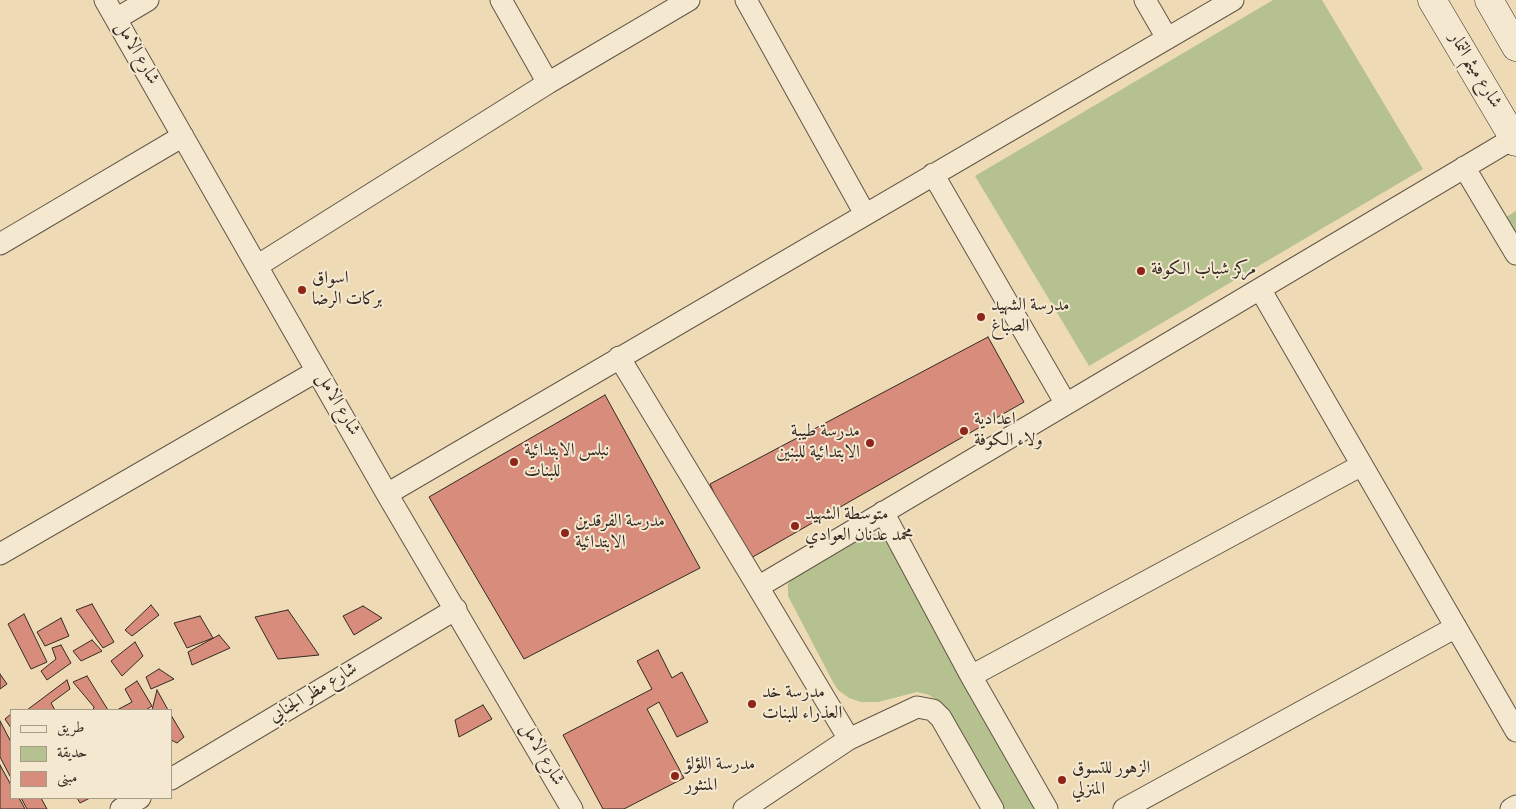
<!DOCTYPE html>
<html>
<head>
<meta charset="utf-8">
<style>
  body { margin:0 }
  #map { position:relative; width:1516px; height:809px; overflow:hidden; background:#eedbb6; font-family:"Sorts Mill Goudy",Amiri,serif }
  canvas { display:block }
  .legend { position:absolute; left:10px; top:709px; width:162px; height:90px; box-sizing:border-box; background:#f4e8d0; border:1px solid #a79c8a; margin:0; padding:6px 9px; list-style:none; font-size:15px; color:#342a22 }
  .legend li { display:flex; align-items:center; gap:10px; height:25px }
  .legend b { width:25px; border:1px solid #a79c8a }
</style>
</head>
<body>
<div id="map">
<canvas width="1516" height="809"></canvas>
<ul class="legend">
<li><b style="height:6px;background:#f4e8d0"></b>طريق</li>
<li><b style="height:14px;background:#b6c190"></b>حديقة</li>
<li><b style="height:14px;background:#d78c7c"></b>مبنى</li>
</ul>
</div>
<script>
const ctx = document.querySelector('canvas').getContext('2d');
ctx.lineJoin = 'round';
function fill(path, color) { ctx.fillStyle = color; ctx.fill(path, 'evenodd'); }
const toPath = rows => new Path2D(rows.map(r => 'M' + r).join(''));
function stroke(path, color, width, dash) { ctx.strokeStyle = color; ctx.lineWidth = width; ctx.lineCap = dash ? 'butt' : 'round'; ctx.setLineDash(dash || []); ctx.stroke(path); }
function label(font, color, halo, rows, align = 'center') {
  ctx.font = font + ' "Sorts Mill Goudy",Amiri,serif'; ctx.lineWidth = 4; ctx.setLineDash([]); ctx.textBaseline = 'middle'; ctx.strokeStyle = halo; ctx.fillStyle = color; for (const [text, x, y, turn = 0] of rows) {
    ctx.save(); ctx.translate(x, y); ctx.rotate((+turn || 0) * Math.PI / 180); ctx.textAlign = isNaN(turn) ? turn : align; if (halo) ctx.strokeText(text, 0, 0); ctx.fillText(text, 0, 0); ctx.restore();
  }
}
fill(toPath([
  [1273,0,1322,0,1423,169,1089,366,975,176],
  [1516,211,1516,241,1503,219],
  [874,534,886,538,1040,809,999,809,938,701,929,695,917,692,878,702,861,702,849,698,838,690,833,682,788,596,788,584,795,574,864,535]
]), '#b6c190');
const building = toPath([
  [988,337,1024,402,744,562,710,484,988,337],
  [605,395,700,568,524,659,429,497,605,395],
  [92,604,114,642,103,648,76,610,92,604],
  [151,605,159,615,132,636,125,630,151,605],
  [363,606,382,618,354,635,343,616,363,606],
  [288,610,319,655,278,659,255,617,288,610],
  [24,614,47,662,31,669,8,624,24,614],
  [200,616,213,638,187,648,174,623,200,616],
  [61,618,69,636,45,646,37,632,61,618],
  [219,635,230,648,192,665,188,652,219,635],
  [92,640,102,651,81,661,73,651,92,640],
  [135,642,143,656,122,676,111,661,135,642],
  [61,645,71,663,47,680,41,671,56,659,52,648,61,645],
  [658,650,672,678,682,672,708,722,677,737,659,702,647,709,684,778,624,809,603,809,563,735,652,689,637,661,658,650],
  [159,669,174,679,151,689,146,677,159,669],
  [0,674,7,684,0,689,0,674],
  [87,676,108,710,93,710,94,707,73,682,87,676],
  [67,680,70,689,51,703,55,710,27,710,67,680],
  [137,681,152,706,146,710,117,710,132,702,125,689,137,681],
  [157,690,168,710,152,710,157,690],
  [483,705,492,719,459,737,455,720,483,705],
  [11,714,11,728,5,719,11,714],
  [171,715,184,737,177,743,171,740,171,715],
  [0,721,11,742,11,778,0,757,0,721],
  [0,765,11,785,11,798,19,798,25,809,0,809,0,765],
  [21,798,41,798,47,809,27,809,21,798],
  [77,798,90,798,80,803,77,798]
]);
fill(building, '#d78c7c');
stroke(building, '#342a22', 1);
const street = toPath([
  [105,0,387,494,572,809],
  [501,0,548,83],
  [746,0,865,214],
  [1145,0,1167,38],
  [116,19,148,0],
  [1464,167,1516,254],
  [933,174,1066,404],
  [0,244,183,136],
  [257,266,548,83,689,0],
  [1260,289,1516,731],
  [619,357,758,587],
  [387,494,1233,0],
  [883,512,971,676,1047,809],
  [0,554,317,371],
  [971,676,1362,465],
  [849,739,758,587,1514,138],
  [171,779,456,609],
  [121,809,140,798],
  [744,809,849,739,917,707,933,710,941,718,993,809],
  [1124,809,1456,627],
  [1511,809,1516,806]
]);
const secondary = toPath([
  [1432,0,1516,142],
  [1489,0,1516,47]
]);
stroke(street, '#625647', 23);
stroke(secondary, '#342a22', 29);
stroke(street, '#f4e8d0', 21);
stroke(secondary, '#f4e8d0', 28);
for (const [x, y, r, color] of [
  [1141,271,5,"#8f2418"],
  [302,290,5,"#8f2418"],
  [981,317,5,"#8f2418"],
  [964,431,5,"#8f2418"],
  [870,443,5,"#8f2418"],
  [514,462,5,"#8f2418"],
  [795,526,5,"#8f2418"],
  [565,533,5,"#8f2418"],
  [752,704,5,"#8f2418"],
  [675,776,5,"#8f2418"],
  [1062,780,5,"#8f2418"]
]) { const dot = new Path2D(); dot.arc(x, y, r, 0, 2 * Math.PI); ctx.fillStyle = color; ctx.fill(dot); stroke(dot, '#f4e8d0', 2); }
label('18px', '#342a22', '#f4e8d0', [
  ["شارع الامل",136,54,60],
  ["شارع ميثم التمار",1474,71,59],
  ["شارع الامل",337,405,60],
  ["شارع مظر الجنابي",314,694,-31],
  ["شارع الامل",541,755,60]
]);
label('18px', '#342a22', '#f4e8d0', [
  ["مركز شباب الكوفة",1151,271],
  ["اسواق",312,280],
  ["بركات الرضا",312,301],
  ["مدرسة الشهيد",991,307],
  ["الصباغ",991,328],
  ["اعدادية",974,421],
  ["ولاء الكوفة",974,442],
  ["مدرسة طيبة",860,433,"right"],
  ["الابتدائية للبنين",860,454,"right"],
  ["نبلس الابتدائية",524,452],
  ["للبنات",524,473],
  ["متوسطة الشهيد",805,516],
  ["محمد عدنان العوادي",805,537],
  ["مدرسة الفرقدين",575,523],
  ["الابتدائية",575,544],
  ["مدرسة خد",762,694],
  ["العذراء للبنات",762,715],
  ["مدرسة اللؤلؤ",685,766],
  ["المنثور",685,787],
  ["الزهور للتسوق",1072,770],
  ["المنزلي",1072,791]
], 'left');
</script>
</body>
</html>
